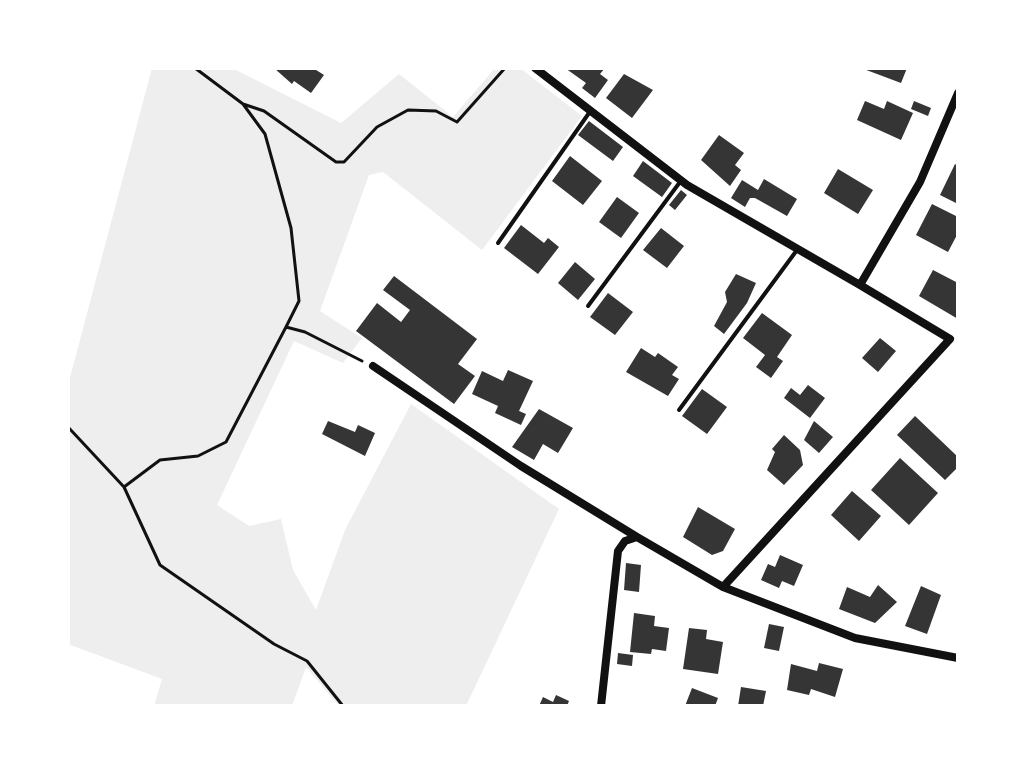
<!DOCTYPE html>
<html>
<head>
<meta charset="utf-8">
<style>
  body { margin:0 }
  #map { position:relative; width:1026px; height:774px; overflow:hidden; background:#fff; font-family:"Source Sans 3",sans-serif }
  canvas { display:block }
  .frame { position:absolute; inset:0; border:70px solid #fff; pointer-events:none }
</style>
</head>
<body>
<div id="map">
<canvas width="1026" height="774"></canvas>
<div class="frame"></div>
</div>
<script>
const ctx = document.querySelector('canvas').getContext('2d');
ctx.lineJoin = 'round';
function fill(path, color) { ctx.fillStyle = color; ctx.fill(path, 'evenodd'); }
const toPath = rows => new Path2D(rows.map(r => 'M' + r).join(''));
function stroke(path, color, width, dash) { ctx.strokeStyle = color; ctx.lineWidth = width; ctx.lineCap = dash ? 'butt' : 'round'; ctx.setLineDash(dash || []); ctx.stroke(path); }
fill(toPath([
  [152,68,232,68,341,123,399,74,453,117,495,68,520,68,582,116,482,250,383,172,369,175,320,311,362,338,343,363,294,341,217,505,249,526,281,519,293,570,316,610,345,530,411,404,559,509,466,706,339,706,306,667,292,706,154,706,162,679,68,644,68,385]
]), '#eee');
fill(toPath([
  [274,68,313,68,324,75,311,93,294,81,292,84],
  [565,68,605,68,600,74,608,80,595,98,582,88,586,83],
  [861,68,907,68,901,83],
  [624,74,653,90,632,118,606,98],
  [865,101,884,109,887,101,913,113,901,140,857,120],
  [914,101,931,108,928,116,911,109],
  [589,121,623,147,613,161,578,135],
  [719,135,744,153,735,165,741,170,730,186,701,160],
  [570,156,602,181,583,205,552,181],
  [643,161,672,183,662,197,633,176],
  [955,164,958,166,958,204,940,195],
  [838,169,873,190,858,214,824,193],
  [764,179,797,199,787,216,755,198,750,198,745,207,731,198,742,180,758,190],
  [681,190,687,195,675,210,669,205],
  [617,197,639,213,621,238,599,222],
  [932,204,958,217,958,233,948,252,916,235],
  [521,225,544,243,548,238,559,247,538,274,504,248],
  [661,228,684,246,667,268,643,250],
  [575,262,595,279,578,300,558,283],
  [933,270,958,283,958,319,919,296],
  [736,274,756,283,747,303,724,334,714,326,727,302,725,292],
  [394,276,477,339,458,364,475,376,454,404,356,331,377,303,401,322,410,310,383,290],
  [608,293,633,312,615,335,590,317],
  [762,313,792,335,777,357,783,361,771,378,756,367,765,355,743,338],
  [880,338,896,351,878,372,862,358],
  [641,348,655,357,658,353,678,367,672,375,679,379,668,396,626,372],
  [508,370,533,381,519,411,526,414,521,425,495,413,498,406,472,394,482,371,503,381],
  [808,385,825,398,810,418,784,398,791,388,800,395],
  [702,389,727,407,707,434,682,416],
  [539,409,573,428,558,453,543,444,534,460,512,447],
  [915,416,958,457,958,467,945,480,897,435],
  [328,421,355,432,358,425,375,433,365,456,322,434],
  [814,421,833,437,819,453,804,440],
  [784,435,800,450,803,465,784,485,767,470,775,452,772,449],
  [900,458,938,493,909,525,871,490],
  [852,491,881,516,859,541,831,515],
  [698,507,735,529,723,551,712,555,683,537],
  [780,555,803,565,794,586,782,581,779,588,761,580,768,564,775,567],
  [626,563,641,565,639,592,624,590],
  [878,585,897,602,875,623,839,609,847,587,870,597],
  [921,586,941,595,927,634,905,626],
  [634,613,655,616,654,626,669,628,666,651,652,649,651,654,630,652],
  [769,624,784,627,779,651,764,648],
  [689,628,707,630,706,639,723,642,718,674,683,669],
  [618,653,633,655,632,666,617,664],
  [819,663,843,669,835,697,811,689,809,695,787,690,791,664,817,671],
  [741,687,766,691,763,706,738,706],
  [692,688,718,698,715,706,685,706],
  [556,695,569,701,567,706,539,706,543,697,553,702]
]), '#353535');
stroke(toPath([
  [195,68,243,104,265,134,291,228,299,301,286,327],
  [243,104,264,111,336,162,344,162,377,127,408,110,436,111,457,122,505,68],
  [68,427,124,487],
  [343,706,307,661,274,644,160,565,124,487,160,460,198,456,226,442,286,327,305,332,362,361]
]), '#111', 3);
stroke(toPath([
  [498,243,589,113],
  [588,306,680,182],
  [679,410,797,250]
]), '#111', 4);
stroke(toPath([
  [535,68,687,185,860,285],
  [373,366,521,466,637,537],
  [723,587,855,638,958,658],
  [601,706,618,551,625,541,637,537,723,587,950,339,860,285,920,182,958,93]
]), '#111', 8);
</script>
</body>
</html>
